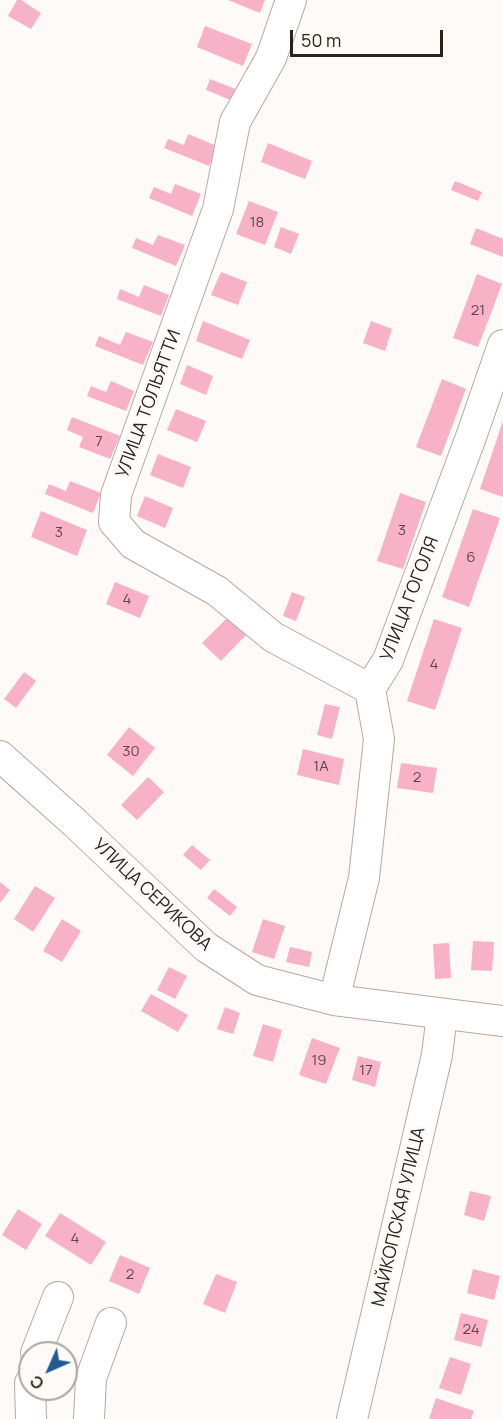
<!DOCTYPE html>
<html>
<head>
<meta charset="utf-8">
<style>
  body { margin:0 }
  #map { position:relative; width:503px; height:1419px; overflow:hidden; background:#fdfaf7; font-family:Manrope,sans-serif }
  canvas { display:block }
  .north { position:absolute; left:18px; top:1341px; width:60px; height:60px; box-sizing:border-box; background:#fdfaf7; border:2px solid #a8a4a0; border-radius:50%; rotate:225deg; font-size:16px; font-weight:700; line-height:24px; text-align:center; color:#29221e }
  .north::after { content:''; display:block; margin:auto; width:21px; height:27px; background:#205b92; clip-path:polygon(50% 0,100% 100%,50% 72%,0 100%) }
  .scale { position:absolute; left:290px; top:30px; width:153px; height:27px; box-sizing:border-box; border:3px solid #29221e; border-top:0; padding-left:8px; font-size:18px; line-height:21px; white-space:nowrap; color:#29221e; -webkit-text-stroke:4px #fdfaf7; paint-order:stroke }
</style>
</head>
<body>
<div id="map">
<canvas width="503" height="1419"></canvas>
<div class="north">С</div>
<div class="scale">50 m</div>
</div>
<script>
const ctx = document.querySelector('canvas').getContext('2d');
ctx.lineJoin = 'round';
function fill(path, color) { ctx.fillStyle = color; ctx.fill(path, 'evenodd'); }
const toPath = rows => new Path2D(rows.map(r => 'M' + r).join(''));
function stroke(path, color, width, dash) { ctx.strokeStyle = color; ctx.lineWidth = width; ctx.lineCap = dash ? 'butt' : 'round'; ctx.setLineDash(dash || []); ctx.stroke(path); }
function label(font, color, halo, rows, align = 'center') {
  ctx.font = font + ' Manrope,sans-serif'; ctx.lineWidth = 6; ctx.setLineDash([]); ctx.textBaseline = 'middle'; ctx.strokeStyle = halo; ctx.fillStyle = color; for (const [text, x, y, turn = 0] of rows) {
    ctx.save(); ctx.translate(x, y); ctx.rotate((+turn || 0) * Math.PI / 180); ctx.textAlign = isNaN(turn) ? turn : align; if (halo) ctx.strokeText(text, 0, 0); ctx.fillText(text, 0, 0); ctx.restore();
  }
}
fill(toPath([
  [17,0,21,0,41,13,31,29,8,16],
  [228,0,265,0,260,13],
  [205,26,252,44,243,66,197,47],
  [210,79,238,90,233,101,206,90],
  [188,134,217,146,209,166,164,148,168,139,184,145],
  [268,143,312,161,305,179,261,162],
  [455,181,482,192,478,201,451,190],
  [175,184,201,194,192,216,149,198,154,187,171,194],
  [249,201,278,212,265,245,236,234],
  [281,227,299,234,291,254,274,247],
  [476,228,503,239,503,257,470,244],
  [158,235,185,245,176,266,132,248,136,238,153,245],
  [221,272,247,282,238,305,211,295],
  [477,274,502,284,478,347,453,338],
  [144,285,169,295,161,316,117,299,120,289,139,297],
  [203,321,250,340,242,359,196,341],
  [371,321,392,329,385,351,363,343],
  [126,332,153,342,143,365,95,346,99,336,120,345],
  [187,365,213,376,206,395,180,384],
  [442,379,466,389,441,456,416,447],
  [111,381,134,391,126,411,87,396,91,386,106,392],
  [176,409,206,421,197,442,167,430],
  [72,417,120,436,110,459,79,447,83,437,67,430],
  [503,421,503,497,480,489],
  [158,454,191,467,183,488,150,475],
  [70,481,101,493,93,513,45,494,49,484,66,491],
  [400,493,426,502,403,569,377,561],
  [145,496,173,508,165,528,137,516],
  [473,509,500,518,469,607,442,597],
  [41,511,87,530,77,556,31,537],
  [115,582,149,596,140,618,106,604],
  [292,592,305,597,296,621,283,616],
  [228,617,246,635,221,661,202,643],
  [434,619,462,628,435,710,407,701],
  [24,672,36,681,16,708,4,699],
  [325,704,340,707,332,739,317,735],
  [129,727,155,748,133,776,107,755],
  [303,749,344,759,339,785,297,775],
  [401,763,437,768,433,793,397,788],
  [148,777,164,792,137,820,121,805],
  [192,845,210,860,201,870,183,855],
  [0,882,10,890,0,903],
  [35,886,55,898,33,932,14,919],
  [214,889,237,907,230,916,207,898],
  [62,919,81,931,62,962,43,951],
  [263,919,285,926,274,959,252,952],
  [473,941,494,942,492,971,471,970],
  [449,943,451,978,435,979,433,944],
  [290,947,312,952,309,967,286,962],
  [169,967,187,976,175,999,157,990],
  [151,994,188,1015,178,1032,141,1011],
  [225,1007,240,1013,233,1034,217,1029],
  [263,1024,282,1030,273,1062,253,1056],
  [312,1038,340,1048,326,1084,299,1075],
  [358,1056,381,1062,375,1087,352,1080],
  [470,1191,491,1196,484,1221,464,1215],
  [18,1209,42,1224,26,1250,2,1235],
  [60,1213,106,1242,91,1265,45,1236],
  [120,1255,150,1268,139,1294,109,1281],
  [473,1269,500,1276,494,1300,467,1293],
  [216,1274,237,1282,225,1313,203,1304],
  [461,1313,488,1320,481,1347,454,1340],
  [450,1357,471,1364,461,1395,439,1388],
  [436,1398,474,1411,471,1419,429,1419]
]), '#f8b2c7');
const minor = toPath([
  [291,0,271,58,235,122,218,209,116,495,114,522,133,544,217,591,273,637,370,689],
  [0,756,75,823,206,947,257,980,334,1000,503,1021],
  [334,1000,364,878,379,739,370,689,388,660,471,437,503,345],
  [36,1353,58,1297],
  [30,1383,31,1419],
  [89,1419,91,1378,111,1323],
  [352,1419,437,1055,442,1014]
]);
stroke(minor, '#b8a89e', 32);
stroke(minor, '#fff', 30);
label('15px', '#5d4648', null, [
  ["18",257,223],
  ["21",478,311],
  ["7",99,442],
  ["3",402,531],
  ["3",59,533],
  ["6",471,558],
  ["4",127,600],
  ["4",434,665],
  ["30",131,752],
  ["1А",321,767],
  ["2",417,778],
  ["19",319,1061],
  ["17",366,1071],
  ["4",75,1239],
  ["2",130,1275],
  ["24",471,1330]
]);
label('18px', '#29221e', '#fdfaf7', [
  ["УЛИЦА ТОЛЬЯТТИ",149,404,-70],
  ["УЛИЦА ГОГОЛЯ",410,599,-69],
  ["УЛИЦА СЕРИКОВА",152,895,43],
  ["МАЙКОПСКАЯ УЛИЦА",399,1217,-77]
]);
</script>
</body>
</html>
